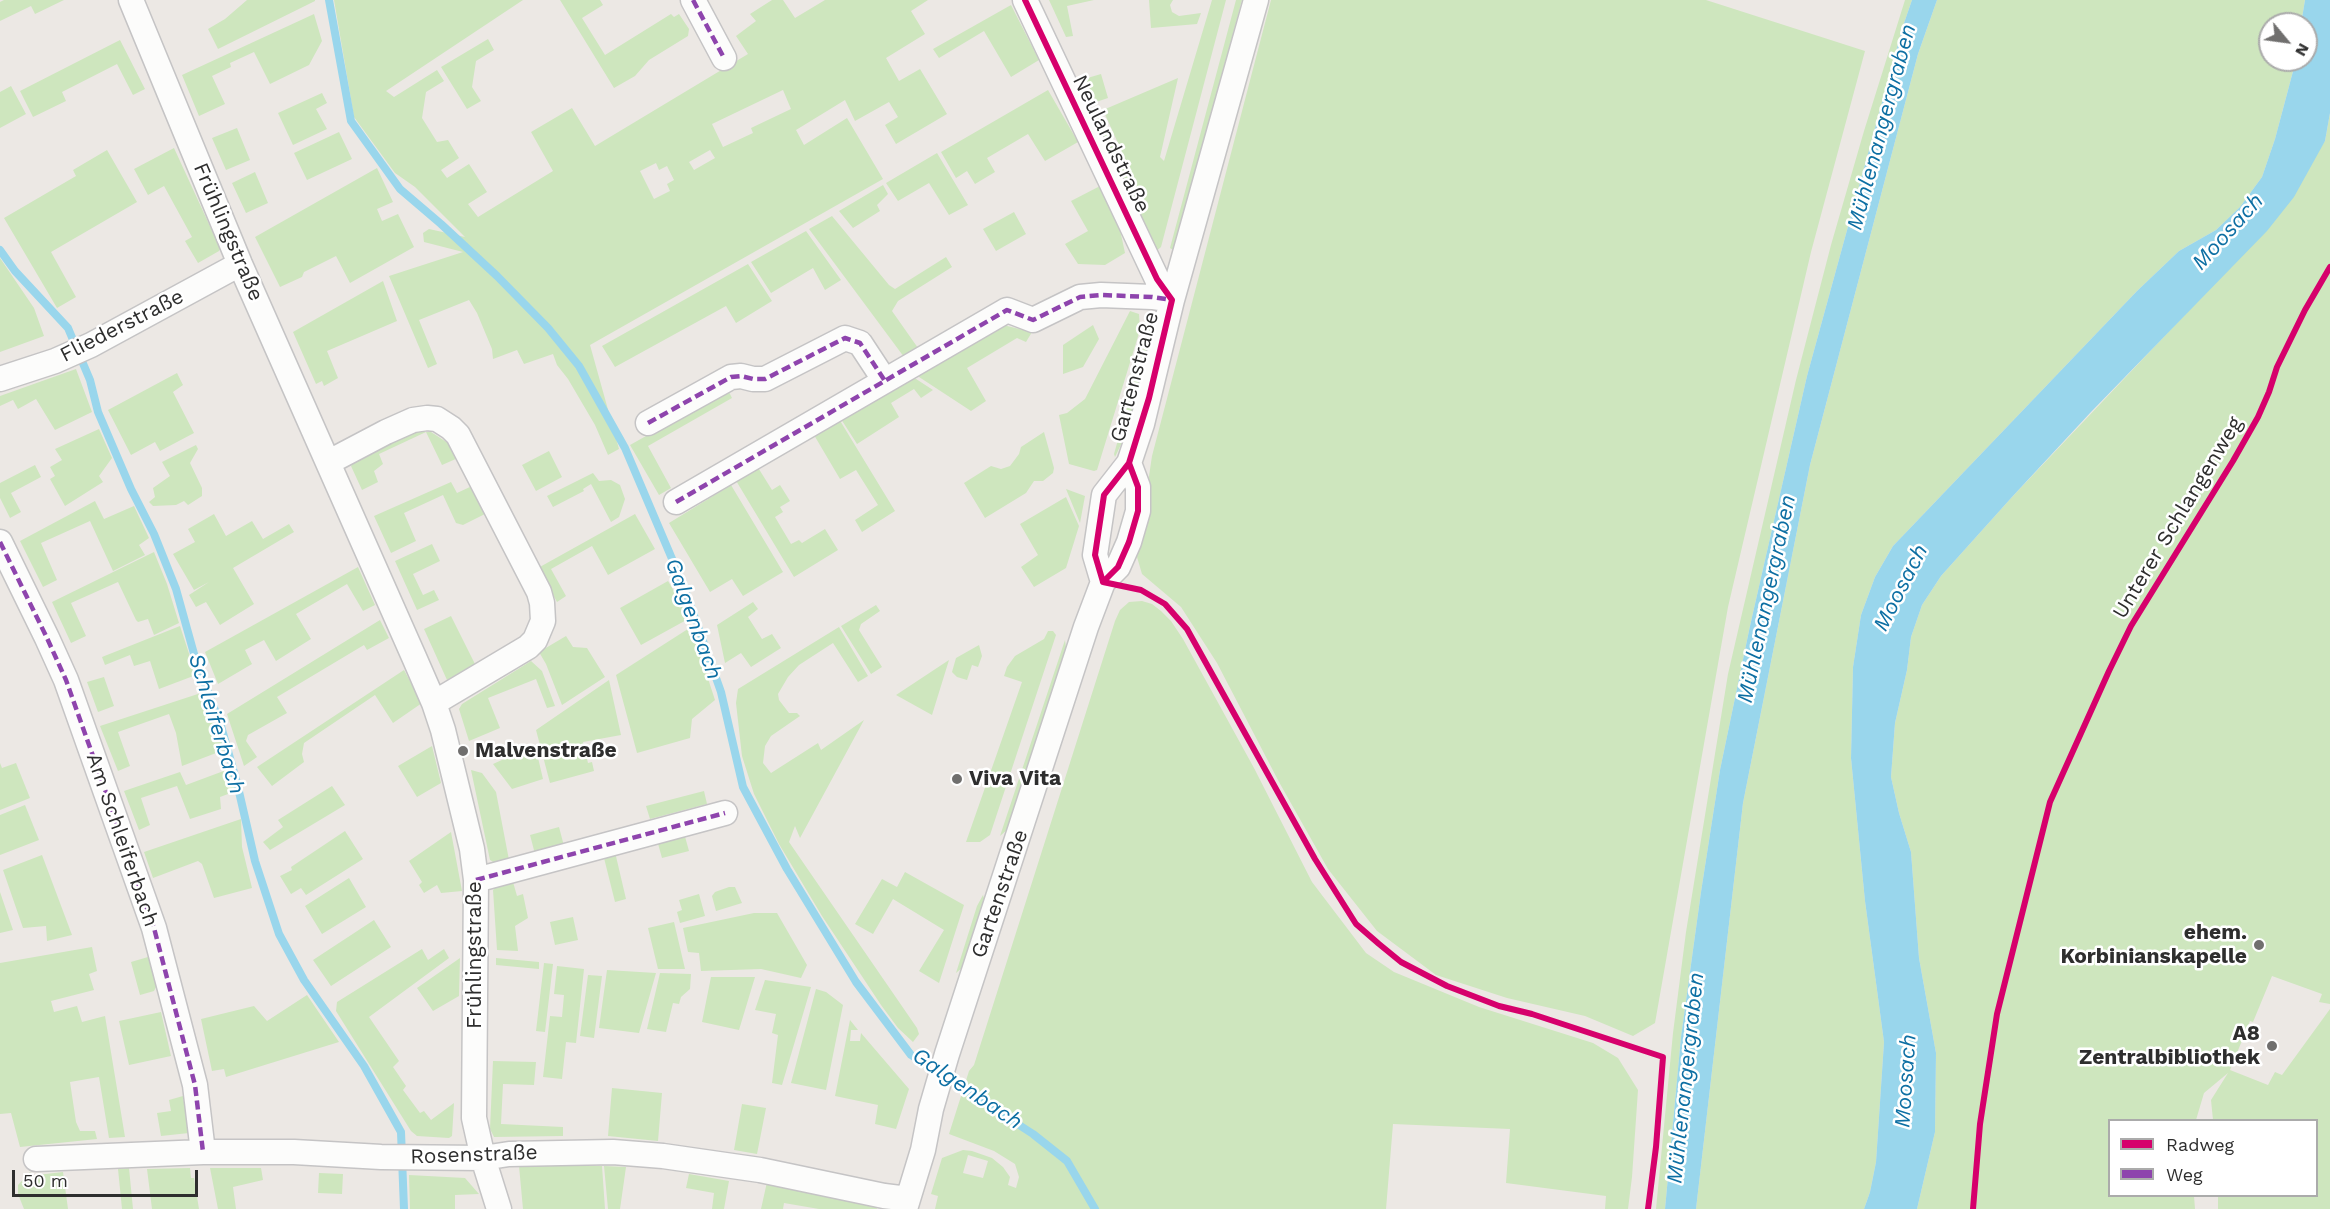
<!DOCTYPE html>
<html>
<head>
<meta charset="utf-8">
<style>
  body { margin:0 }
  #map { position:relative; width:2330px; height:1209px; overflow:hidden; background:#ece8e4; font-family:"Work Sans",sans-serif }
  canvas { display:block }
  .legend { position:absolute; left:2108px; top:1119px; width:210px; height:78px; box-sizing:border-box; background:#fff; border:2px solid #ababab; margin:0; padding:8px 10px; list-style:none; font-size:18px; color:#2e2e2e }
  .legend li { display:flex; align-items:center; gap:12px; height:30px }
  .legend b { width:30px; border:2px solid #ababab }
  .north { position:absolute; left:2258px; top:12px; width:60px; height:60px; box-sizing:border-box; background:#fff; border:2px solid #ababab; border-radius:50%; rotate:119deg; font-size:16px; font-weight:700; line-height:24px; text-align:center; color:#2e2e2e }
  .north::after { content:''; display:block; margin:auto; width:21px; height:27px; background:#706f6e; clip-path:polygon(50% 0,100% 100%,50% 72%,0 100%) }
  .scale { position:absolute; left:12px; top:1170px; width:186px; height:27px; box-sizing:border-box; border:3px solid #2e2e2e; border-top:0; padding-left:8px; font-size:18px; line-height:21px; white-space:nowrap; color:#2e2e2e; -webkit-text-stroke:4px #fff; paint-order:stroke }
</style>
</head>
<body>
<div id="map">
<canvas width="2330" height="1209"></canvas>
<ul class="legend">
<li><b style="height:8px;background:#d6006c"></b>Radweg</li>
<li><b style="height:8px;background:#8e44ad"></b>Weg</li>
</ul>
<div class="north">N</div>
<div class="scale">50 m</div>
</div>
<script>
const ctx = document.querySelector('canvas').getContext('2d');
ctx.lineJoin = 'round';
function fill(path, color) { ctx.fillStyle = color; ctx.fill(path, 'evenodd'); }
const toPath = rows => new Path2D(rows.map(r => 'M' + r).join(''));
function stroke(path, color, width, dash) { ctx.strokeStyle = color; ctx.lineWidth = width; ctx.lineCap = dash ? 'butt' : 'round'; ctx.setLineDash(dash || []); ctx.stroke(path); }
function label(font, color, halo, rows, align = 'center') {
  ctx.font = font + ' "Work Sans",sans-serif'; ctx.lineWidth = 5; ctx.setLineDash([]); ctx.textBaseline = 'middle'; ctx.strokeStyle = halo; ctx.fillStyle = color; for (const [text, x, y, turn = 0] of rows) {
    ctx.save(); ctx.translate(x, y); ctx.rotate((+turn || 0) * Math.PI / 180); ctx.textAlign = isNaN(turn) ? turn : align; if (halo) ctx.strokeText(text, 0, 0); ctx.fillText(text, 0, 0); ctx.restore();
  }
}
fill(toPath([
  [4,0,64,0,35,14,31,6,0,21,0,2],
  [247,0,315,0,315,1,218,49,208,29,225,19],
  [334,0,523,0,386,91,394,97,437,70,444,81,426,92,422,118,437,142,448,140,459,158,441,170,447,178,469,164,487,192,468,204,478,217,553,171,531,132,572,108,595,146,748,54,736,36,756,21,750,14,772,0,783,0,795,18,825,0,928,0,911,11,925,34,886,58,899,81,920,69,947,114,896,144,885,125,898,117,889,102,855,121,845,100,796,130,804,145,847,118,883,179,590,345,619,449,608,455,595,425,568,379,557,365,553,354,524,364,517,350,493,359,492,349,477,313,469,300,419,320,437,364,428,368,389,276,463,252,424,242,423,233,429,229,465,237,415,187,395,173,354,117],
  [783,90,791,109,751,128,753,133,723,147,712,124],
  [710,150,715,158,694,170,689,162],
  [656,163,659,170,667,166,674,180,667,184,670,191,654,199,640,171],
  [560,0,600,0,603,5,582,18,605,55,671,14,674,17,679,14,689,29,688,36,649,60,635,76,614,88],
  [1049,0,1094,0,1067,6,1073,36,1066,37],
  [1149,0,1173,0,1170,5,1172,12,1179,16,1201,13,1197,24,1151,28],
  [1212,0,1226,0,1161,247,1153,254,1091,116,1097,113,1119,156,1122,152,1103,110,1178,78,1160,157,1164,161],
  [1236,0,1242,0,1176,249,1173,250,1170,248],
  [1271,0,1706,0,1865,51,1811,252,1728,607,1655,1023,1633,1036,1585,1016,1507,998,1436,975,1377,931,1328,869,1279,782,1217,663,1181,607,1142,574,1137,557,1152,456],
  [1905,0,1912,0,1903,26,1807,376,1750,626,1720,770,1701,892,1681,1037,1665,1209,1656,1209,1673,1033,1686,932,1728,674,1796,380,1831,245,1864,131],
  [1937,0,2305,0,2301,24,2270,24,2270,60,2296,60,2275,139,2262,177,2240,207,2216,230,2179,251,2137,291,1893,546,1875,577,1861,615,1853,667,1851,758,1865,901,1884,1042,1876,1162,1870,1192,1864,1209,1696,1209,1743,803,1810,465,1918,54],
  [1011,5,1039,60,1011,77,984,31,939,58,933,49],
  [314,14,322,41,309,65,270,84,254,52,230,63,231,67,212,76,225,104,199,116,182,75],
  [488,39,494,50,476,61,472,87,481,101,467,109,441,67],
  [120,40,145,89,133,95,117,64,62,92,66,101,33,117,20,91],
  [1101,74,1108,98,1096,102,1084,79],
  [11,86,26,114,0,128,0,92],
  [1048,90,1078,142,1045,161,1028,134,987,158,995,172,975,184,967,171,956,178,941,152],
  [322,93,327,103,316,109,327,129,293,145,278,113],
  [2330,113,2330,1004,2319,1002,2322,994,2272,976,2253,1022,2250,1021,2230,1070,2268,1085,2275,1072,2282,1075,2330,1009,2330,1209,2218,1209,2218,1196,2316,1196,2316,1120,2213,1120,2211,1100,2228,1073,2204,1093,2196,1120,2110,1120,2110,1196,2194,1196,2195,1209,1917,1209,1935,1132,1936,1053,1919,958,1911,852,1899,813,1891,777,1895,723,1907,670,1911,637,1922,605,1941,576,2012,497,2212,286,2325,141],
  [237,128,250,160,226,170,212,138],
  [339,132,352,159,307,180,294,153],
  [174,148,220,248,219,251,198,263,185,241,192,237,164,186,148,195,134,169],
  [107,150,137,202,51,252,76,297,57,308,4,218,76,176,73,170],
  [937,153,968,205,949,215,929,183,898,201,886,183],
  [377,168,393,202,377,209,382,221,398,214,414,247,350,283,336,256,304,272,302,277,280,287,255,237],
  [255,172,268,203,246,213,232,183],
  [883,185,888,194,877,205,880,211,853,228,839,211],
  [1102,185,1119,225,1125,253,1105,265,1078,264,1065,244,1088,231,1071,201],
  [1014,212,1026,234,996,251,983,229],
  [832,216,889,285,895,289,946,257,952,267,898,301,892,311,918,348,904,357,809,229],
  [806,231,841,280,825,290,813,268,771,293,751,262],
  [0,258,34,308,44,336,0,352],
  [748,264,772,301,736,323,726,306,615,367,602,346],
  [383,281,397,321,327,351,338,378,324,386,322,381,316,384,293,332],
  [1130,311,1139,314,1140,330,1097,470,1094,471,1069,464,1059,415,1067,413,1085,399],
  [1003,325,1032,332,1026,342,1017,338,967,368,986,401,971,411,916,375],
  [1093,325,1099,339,1083,367,1063,374,1063,345],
  [1150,326,1153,329,1153,339,1128,430,1115,457,1114,454],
  [76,369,92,412,55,430,36,399,18,409,13,400,0,406,0,396],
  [177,373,183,385,173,392,194,433,160,451,155,442,131,455,108,410],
  [913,377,933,390,921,398,914,389,891,403,899,417,857,444,841,419],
  [728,390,732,398,648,446,671,488,659,495,630,445],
  [839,419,895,511,862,532,855,520,878,505,856,470,840,479,814,435],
  [99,429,112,458,99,476,103,482,65,506,50,479,55,476,50,467,62,460,55,449],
  [411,432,431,432,451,445,458,458,442,465,426,432,379,454,383,464,374,471,378,482,362,490,351,466,358,457],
  [1044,432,1054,468,1053,473,1043,481,1034,481,1026,493,985,518,964,483,991,466,1001,469,1010,466,1019,454,1021,447],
  [196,445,198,449,190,463,202,488,202,496,188,505,184,501,176,505,153,506,149,502,155,497,153,488,170,476,162,462],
  [549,451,562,477,536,491,522,465],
  [35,465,41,477,11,493,21,512,10,518,0,498,0,483],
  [757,466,772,490,780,485,790,501,780,507,783,512,775,517,791,544,799,540,802,543,825,529,838,550,794,577,735,479],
  [593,473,599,481,611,480,620,485,625,499,619,517,611,522,591,484,583,489,584,491,553,507,547,496],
  [451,482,457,493,472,486,487,513,463,525,456,523,443,495,404,513,416,541,391,553,374,516],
  [731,485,783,572,743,596,732,579,710,592,669,523],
  [1066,489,1085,496,1080,523],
  [1066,497,1079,526,1066,568,1034,587,1021,567,1038,555,1020,524],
  [95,501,104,519,134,506,149,538,139,545,145,555,113,571,90,521,41,543,57,580,43,587,20,541],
  [214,514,226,536,252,521,263,539,289,524,294,532,233,568,254,604,220,625,206,602,196,607,189,595,209,582,194,590,173,554,195,542,188,529],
  [635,514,655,549,608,575,592,546,551,569,566,596,557,602,538,568],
  [432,544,440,561,413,574,423,595,434,590,439,600,417,610,395,561],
  [154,552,167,584,179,623,154,635,148,619,138,622,136,620,118,582,71,603,86,636,71,643,52,602],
  [358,567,375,605,363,611,347,584,296,614,311,639,276,661,264,640,245,650,252,664,218,684,205,652],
  [668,581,690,618,641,645,620,608],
  [1142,601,1152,604,1161,611,1171,621,1183,639,1254,768,1312,882,1366,953,1394,972,1479,1007,1593,1043,1618,1058,1638,1090,1632,1177,1628,1209,1605,1209,1606,1196,1506,1183,1510,1129,1393,1124,1386,1209,935,1209,938,1196,931,1194,942,1158,963,1150,972,1151,992,1158,1003,1167,1010,1177,1008,1185,1016,1188,1019,1177,1015,1164,994,1151,949,1134,969,1071,974,1065,1115,621,1120,610,1129,602],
  [968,1155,988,1161,983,1178,963,1173],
  [753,602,758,609,748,617,762,639,772,634,781,648,751,667,741,653,725,663,717,625],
  [876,605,880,611,861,624,859,630,882,667,871,674,841,626],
  [451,616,475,664,447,680,424,629],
  [380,620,389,638,367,650,364,645,277,697,287,713,248,735,246,741,257,757,244,766,227,714],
  [180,626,196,675,159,689,150,661,134,666,130,655,105,665,102,657],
  [691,627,715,700,692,719,690,738,637,753,616,675],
  [839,627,868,676,858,682,833,643,799,665,788,677,778,694,779,700,789,713,797,713,800,716,771,736,765,746,763,763,771,773,818,743,821,750,864,720,800,838,795,826,789,842,917,1028,919,1034,913,1042,898,1028,881,1005,822,916,779,844,754,794,742,756,736,703,738,689],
  [1048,631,1053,631,1056,635,990,835,980,842,966,842,1022,682,1004,676,1007,667,1015,656,1044,639],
  [566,636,573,647,587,648,605,677,562,705,546,664,539,652],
  [1065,640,1066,648,1059,677,1007,830,1000,836],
  [979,645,982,656,978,667,972,665,967,680,957,677,952,672,956,658],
  [949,660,932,715,896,695],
  [531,661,542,671,555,706,547,708,536,679,488,698,500,728,469,741,459,709,462,704],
  [404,670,422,703,393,723,375,695,304,743,302,754,304,762,272,786,257,767],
  [104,677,114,706,98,712,87,682],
  [609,680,621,735,583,742,588,763,592,762,594,771,550,783,536,730],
  [204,692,224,750,182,766,176,733,169,714,118,732,130,766,118,771,100,726],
  [535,745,543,779,512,789,493,764],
  [432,746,441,783,417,797,398,766],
  [0,763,2,768,16,763,30,798,0,810],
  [229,769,236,791,220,797,221,809,190,819,177,786,141,798,150,825,139,830,124,791,180,772,186,785],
  [471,770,482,773,496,792,509,860,495,863,490,860],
  [332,786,345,805,270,850,263,842,283,827,278,820],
  [704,791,707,804,650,819,646,806],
  [25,805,39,840,0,855,0,815],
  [241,819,242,847,252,888,214,898,202,864,198,861,153,878,144,852],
  [559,827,564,846,535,854,530,835],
  [345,831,363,859,306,895,301,888,291,894,280,876,292,870,291,867],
  [451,832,462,891,441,893,437,885,424,893,419,885,422,882,409,861],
  [684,833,689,851,662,858,657,840],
  [615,852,626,899,615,902,603,854],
  [42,855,72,935,47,941,46,926,23,928,3,870],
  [905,872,964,905,939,983,919,971,944,930,893,899,873,934,855,924,882,879,897,887],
  [349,878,366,907,322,934,305,906],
  [513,882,517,896,523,894,528,918,515,926,518,951,497,950,493,890,496,887],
  [729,887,735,887,742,903,716,911,712,896,715,892],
  [0,892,13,930,0,933],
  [699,894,705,916,680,923,677,912,682,910,679,900],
  [983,895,984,898,981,911,962,968,956,973,977,906],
  [754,913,777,913,807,965,801,978,761,969,701,971,699,953,688,952,683,928],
  [573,917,578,940,555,945,550,922],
  [374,920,391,947,331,986,313,960],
  [674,922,685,969,658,969,648,928],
  [92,947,97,971,89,974,94,990,51,1001,54,1012,77,1006,82,1022,105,1016,125,1137,109,1138,99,1077,70,1082,76,1122,80,1131,95,1131,97,1139,20,1147,11,1113,0,1114,0,963],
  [422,949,428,960,444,949,449,958,369,1017,399,1061,393,1067,406,1086,403,1090,420,1113,424,1111,431,1120,454,1103,452,1136,449,1138,417,1136,411,1131,336,1011,337,1002],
  [148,957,157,985,154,991,140,995,131,962],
  [460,958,459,996,433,1011,417,988],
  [496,958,539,962,539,969,496,965],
  [544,963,553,964,545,1032,536,1031],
  [557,966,584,969,576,1043,566,1042,562,1079,543,1077,550,1016,562,1017,564,995,554,994],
  [607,970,656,973,639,1033,599,1028],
  [660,973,691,974,690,989,681,997,679,1004,673,1003,666,1032,647,1029],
  [588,975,602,976,594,1038,580,1036],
  [711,977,755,977,739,1030,702,1022],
  [765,980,811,987,782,1085,772,1083,778,1035,772,1033,776,1014,755,1010],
  [816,989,826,992,843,1005,826,1090,791,1083],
  [307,995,339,1042,226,1077,224,1069,212,1071,201,1019,254,1006,267,1021],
  [161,1012,171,1056,129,1065,119,1021],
  [850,1020,858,1030,851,1030,850,1041,860,1041,861,1033,909,1089,896,1129,875,1124,878,1105,835,1096],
  [493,1061,536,1062,534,1085,503,1084,501,1124,563,1127,563,1136,494,1137,490,1129],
  [612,1088,662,1093,658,1141,608,1136],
  [183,1096,189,1133,161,1136,157,1113,171,1111,169,1100],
  [742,1104,766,1108,757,1154,734,1150],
  [519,1166,602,1166,605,1209,523,1209],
  [604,1166,626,1167,620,1209,608,1209],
  [129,1168,133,1209,122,1209,118,1169],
  [190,1168,191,1178,194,1178,199,1209,152,1209,147,1169],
  [210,1168,261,1168,263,1180,233,1187,236,1209,218,1209],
  [30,1172,34,1177,37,1175,63,1172,68,1209,24,1209,18,1194,18,1185],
  [319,1173,343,1174,342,1194,318,1193],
  [689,1174,729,1181,724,1209,712,1209,714,1193,686,1188],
  [409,1175,465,1178,479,1194,455,1195,455,1209,410,1209],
  [767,1182,876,1206,877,1209,819,1209,784,1203,783,1209,761,1209]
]), '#cee6be');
fill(toPath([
  [1912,0,1937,0,1918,54,1810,465,1743,803,1696,1209,1665,1209,1681,1037,1701,892,1720,770,1750,626,1807,376,1903,26],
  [2305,0,2330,0,2330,113,2325,141,2294,197,2267,231,2090,413,2012,497,1941,576,1922,605,1911,637,1907,670,1895,723,1891,777,1899,813,1911,852,1919,958,1936,1053,1935,1132,1917,1209,1864,1209,1870,1192,1876,1162,1884,1042,1865,901,1851,758,1853,667,1861,615,1875,577,1893,546,2137,291,2179,251,2216,230,2240,207,2262,177,2275,139,2296,60,2306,60,2306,24,2301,24]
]), '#99d6ec');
stroke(toPath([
  [329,0,351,121,400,189,441,224,497,276,548,328,579,366,625,448,684,587,721,692,743,787,787,869,856,982,911,1055,1033,1134,1067,1161,1095,1209],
  [0,250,15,271,68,328,90,380,98,412,131,489,154,534,176,589,196,661,221,726,237,783,255,861,279,934,304,980,364,1066,401,1132,404,1209]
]), '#99d6ec', 8);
const minor = toPath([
  [131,0,240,264,414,657,434,703,443,730,472,849,476,880,474,1118,483,1158,499,1209],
  [693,0,724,58],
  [1025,0,1157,279,1172,300],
  [0,379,55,361,91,345,240,264],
  [648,423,731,377,741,376,753,379,765,379,845,338,860,343,885,381],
  [329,462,386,432,413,420,427,418,437,419,451,428,458,435,539,592,542,603,543,621,535,640,528,647,434,703],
  [676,502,1007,310,1033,320,1080,297,1101,295,1152,297,1172,300],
  [0,542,47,638,66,680,154,928,195,1085,203,1152],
  [1103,582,1095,555,1104,495,1129,463,1142,424,1172,300,1256,0],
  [476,880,725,813],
  [36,1159,203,1152,294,1152,381,1157,483,1158,509,1154,613,1152,663,1156,760,1170,884,1196,908,1199],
  [905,1209,923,1150,931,1109,947,1054,1086,627,1103,582,1118,567,1129,542,1138,511,1138,487,1129,463]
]);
stroke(minor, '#c5c4c5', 27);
stroke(minor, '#fcfcfb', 24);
stroke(toPath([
  [693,0,724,58],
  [648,423,731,377,741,376,753,379,765,379,845,338,860,343,885,381],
  [676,502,1007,310,1033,320,1080,297,1101,295,1152,297,1172,300],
  [0,542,47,638,66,680,154,928,195,1085,203,1152],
  [476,880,725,813]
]), '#8e44ad', 4.5, [9, 4.5]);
stroke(toPath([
  [1025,0,1157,279,1172,300,1149,398,1129,463,1104,495,1095,555,1103,582],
  [1103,582,1141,590,1165,604,1187,629,1315,859,1356,924,1379,944,1401,962,1447,986,1499,1006,1532,1014,1663,1057,1656,1147,1648,1209],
  [1103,582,1118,567,1129,542,1138,511,1138,487,1129,463],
  [1973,1209,1980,1124,1997,1014,2050,802,2109,671,2131,626,2233,461,2258,417,2269,392,2277,367,2305,310,2330,267]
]), '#d6006c', 6);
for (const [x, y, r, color] of [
  [463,751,6,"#706f6e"],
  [957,779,6,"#706f6e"],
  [2259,945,6,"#706f6e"],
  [2272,1046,6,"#706f6e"]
]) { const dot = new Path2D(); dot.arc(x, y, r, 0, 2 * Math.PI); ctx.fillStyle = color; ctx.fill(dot); stroke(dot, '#fff', 2); }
label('21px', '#2e2e2e', '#fff', [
  ["Neulandstraße",1111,144,64],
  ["Frühlingstraße",228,232,67],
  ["Fliederstraße",122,326,-27],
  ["Gartenstraße",1135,377,-75],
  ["Unterer Schlangenweg",2178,518,-59],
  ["Am Schleiferbach",122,840,71],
  ["Gartenstraße",1000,894,-71],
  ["Frühlingstraße",475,955,-90],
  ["Rosenstraße",474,1155,-2]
]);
label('bold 21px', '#2e2e2e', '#fff', [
  ["Malvenstraße",475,751],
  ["Viva Vita",969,779],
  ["ehem.",2247,933,"right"],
  ["Korbinianskapelle",2247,957,"right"],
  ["A8",2260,1034,"right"],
  ["Zentralbibliothek",2260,1058,"right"]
], 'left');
label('italic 22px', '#0d6fa3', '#fff', [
  ["Mühlenangergraben",1882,127,-75],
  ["Moosach",2228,232,-48],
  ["Moosach",1901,588,-63],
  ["Mühlenangergraben",1767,599,-78],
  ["Galgenbach",693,619,70],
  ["Schleiferbach",216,724,73],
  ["Mühlenangergraben",1686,1078,-84],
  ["Moosach",1906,1081,-86],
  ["Galgenbach",967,1089,34]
]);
</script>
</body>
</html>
